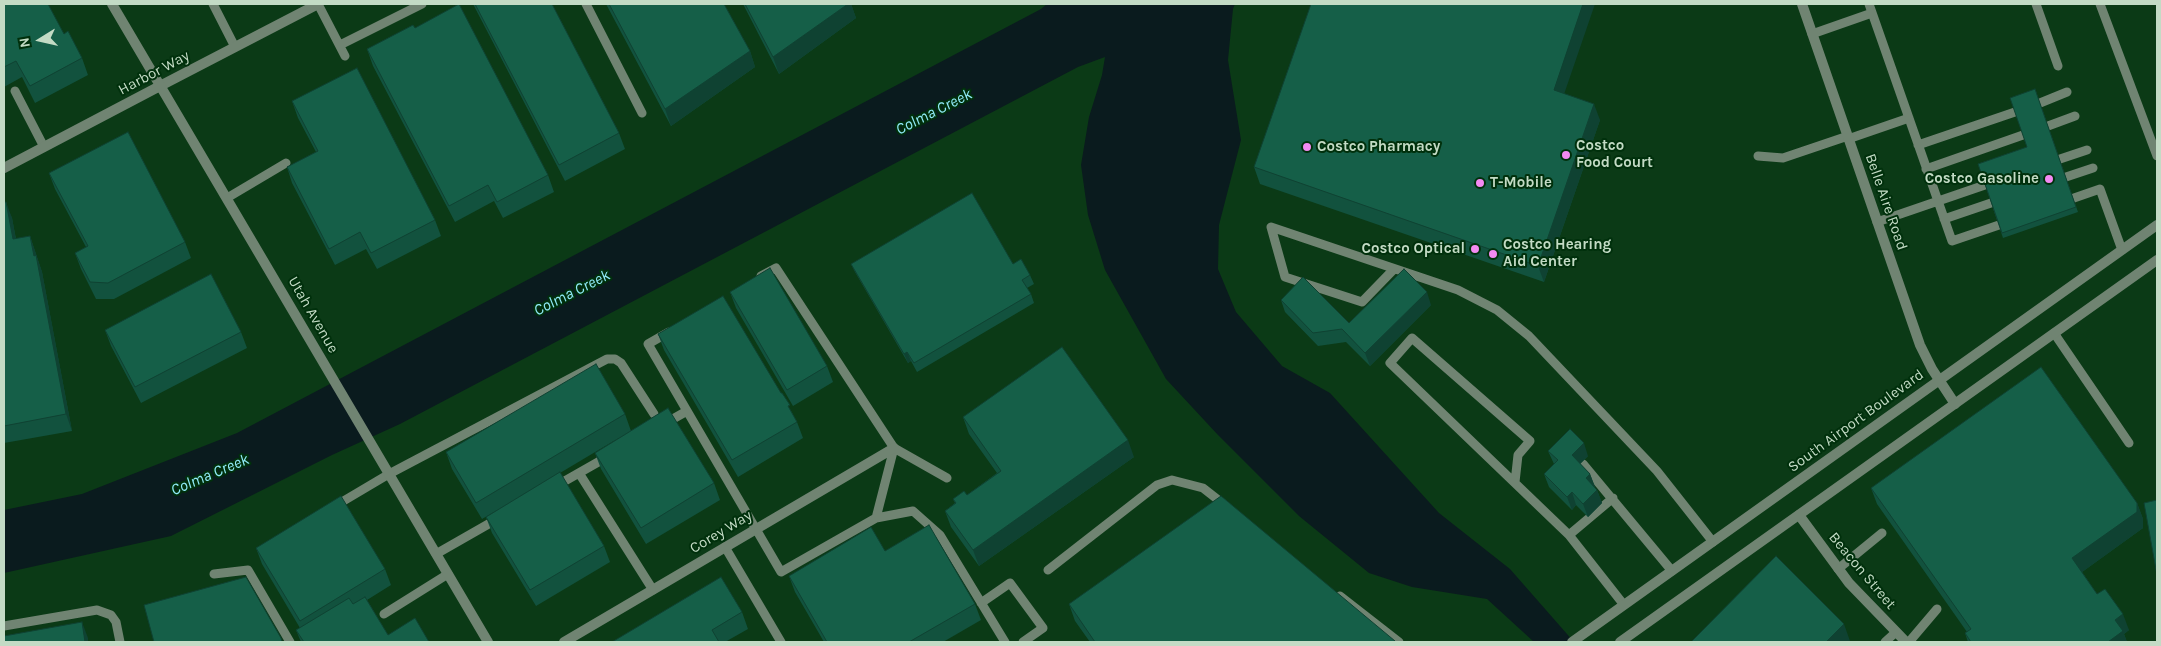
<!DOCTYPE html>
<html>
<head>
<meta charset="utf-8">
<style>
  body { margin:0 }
  #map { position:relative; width:2161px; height:646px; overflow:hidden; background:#0b3a16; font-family:Karla,sans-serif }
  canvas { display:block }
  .frame { position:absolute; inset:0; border:5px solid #c3dbc5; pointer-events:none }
  .north { position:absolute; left:15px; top:15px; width:50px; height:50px; -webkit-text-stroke:4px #00300c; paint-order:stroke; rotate:260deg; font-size:14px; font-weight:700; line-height:20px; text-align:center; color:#c3dbc5 }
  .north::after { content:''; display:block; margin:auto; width:18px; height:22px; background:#c3dbc5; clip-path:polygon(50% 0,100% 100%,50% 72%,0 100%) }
</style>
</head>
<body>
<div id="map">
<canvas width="2161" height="646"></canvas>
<div class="frame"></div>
<div class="north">N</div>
</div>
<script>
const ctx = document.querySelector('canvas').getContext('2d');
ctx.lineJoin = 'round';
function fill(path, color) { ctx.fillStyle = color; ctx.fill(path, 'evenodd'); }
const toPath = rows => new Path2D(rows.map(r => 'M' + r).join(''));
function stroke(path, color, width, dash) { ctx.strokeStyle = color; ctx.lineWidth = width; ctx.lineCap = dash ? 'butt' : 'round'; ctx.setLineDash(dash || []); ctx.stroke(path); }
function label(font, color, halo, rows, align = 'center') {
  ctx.font = font + ' Karla,sans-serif'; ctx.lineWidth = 4; ctx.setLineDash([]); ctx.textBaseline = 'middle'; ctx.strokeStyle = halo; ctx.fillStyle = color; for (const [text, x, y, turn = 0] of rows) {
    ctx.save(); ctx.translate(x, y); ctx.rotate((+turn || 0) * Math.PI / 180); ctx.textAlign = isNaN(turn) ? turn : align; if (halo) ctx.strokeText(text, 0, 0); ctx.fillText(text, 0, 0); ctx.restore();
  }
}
fill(toPath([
  [1047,4,1235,4,1233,9,1228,60,1241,140,1219,225,1218,269,1236,312,1282,366,1330,393,1439,513,1510,569,1574,642,1534,642,1487,599,1412,587,1369,573,1299,516,1218,435,1166,379,1105,270,1088,215,1081,165,1089,117,1102,75,1105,57,1078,67,400,424,332,455,171,536,4,573,4,510,82,494,237,433,1041,9]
]), '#0a1b1e');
stroke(toPath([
  [213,4,235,47],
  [318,4,345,56],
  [586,4,642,113],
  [1869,4,1952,241,1999,225],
  [2036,4,2058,66],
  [2100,4,2157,156],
  [1812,34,1872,13],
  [340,45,422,4],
  [15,91,44,147],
  [2040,103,2067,92],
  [2048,126,2075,116],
  [1848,139,1909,118],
  [1918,145,2015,112],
  [1758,156,1783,158,1848,136],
  [2060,159,2087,150],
  [1926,169,2023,135],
  [2066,177,2093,168],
  [227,198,286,163],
  [2074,198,2100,189,2122,250],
  [1944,219,1991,203],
  [1877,222,1985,185],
  [1394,269,1362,302,1285,277,1271,227,1458,290,1497,310,1529,336,1657,471,1713,542],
  [761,276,776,268,894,448,947,478],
  [669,332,648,344,781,572,876,518,913,511,940,535,1005,642],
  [2054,333,2129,443],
  [664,424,687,411],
  [1583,464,1672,571],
  [579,473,653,590],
  [1515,482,1518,455,1530,441,1412,338,1390,363,1569,535,1613,498],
  [556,486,607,457],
  [335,506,389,474,607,359,615,359,621,363,654,414],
  [876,518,894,448],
  [1569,535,1624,605],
  [725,547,781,642],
  [436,554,499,518],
  [1838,569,1882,533],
  [1048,570,1157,485,1172,480,1203,488,1226,506],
  [214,574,248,570,290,642],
  [1340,596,1399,642],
  [981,603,1010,583,1043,628,1023,642],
  [384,614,448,574],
  [4,626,97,610,111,615,116,622,120,642],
  [1885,642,1896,632],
  [1909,642,1937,609]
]), '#708472', 9);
stroke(toPath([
  [1802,4,1920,345,1932,369,1955,404],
  [160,86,318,4],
  [1799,515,1849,583,1906,642],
  [564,642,894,448]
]), '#708472', 10);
stroke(toPath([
  [112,4,488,642],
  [4,168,160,86],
  [1572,642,2157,225],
  [1620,642,2157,260]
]), '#708472', 10);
fill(toPath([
  [4,4,64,34,82,58,88,75,35,103,22,77,4,87],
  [473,4,552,4,619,133,625,149,565,181],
  [606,4,724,4,750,51,755,67,671,126],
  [743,4,851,4,856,18,779,74],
  [415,28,548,175,554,192,503,218,494,201,455,222,373,66,367,49],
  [2035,89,2078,212,2003,238,1978,164,2027,147],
  [1564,94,1600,120,1544,282,1260,184,1254,167],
  [292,101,435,220,441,236,377,269,366,249,335,265,292,183,287,167,316,152,298,118],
  [49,173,185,242,191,258,114,299,96,299,81,269,75,253,86,247,55,189],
  [4,202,12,218,16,239,30,236,42,272,72,431,4,443],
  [851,264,1013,264,1030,275,1034,284,1027,288,1031,294,1034,303,917,372,911,361,908,363,855,272],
  [730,292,827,366,833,382,793,406,736,308],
  [1281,300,1349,323,1431,305,1370,366,1346,342,1318,346,1285,312],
  [105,330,241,332,247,348,141,403,111,346],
  [658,334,781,393,797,422,803,438,738,477,664,350],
  [625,414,631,431,714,483,720,500,646,544,601,469,595,453,622,436,560,473,604,546,610,562,536,606,492,533,486,517,501,508,482,519,452,469,446,452],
  [963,417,1134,457,979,566,951,527,945,511,955,503,953,499,967,495,997,473,969,434],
  [1548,451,1588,456,1580,464,1590,474,1595,487,1594,487,1597,490,1602,503,1588,517,1576,505,1572,510,1549,487,1544,474,1554,464],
  [1871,488,2137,503,2143,519,2143,528,2082,572,2097,594,2129,630,2124,634,2127,642,1968,642,1965,633,1967,632,1877,504],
  [256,548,385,569,391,585,367,600,388,635,429,642,301,642,296,630,300,628,262,564],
  [885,551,975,604,981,620,943,642,824,642,795,592,789,576],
  [1069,604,1395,642,1090,642,1075,621],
  [742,612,748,629,725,642,612,642]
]), '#12523e');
fill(toPath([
  [848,4,851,4,856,18,779,74,773,57],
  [1583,4,1595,4,1560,106,1554,90],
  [750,51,755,67,671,126,665,109],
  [1594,104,1600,120,1544,282,1538,266],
  [6,202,12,218,19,256,13,239],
  [30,236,42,272,72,431,66,414],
  [1427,292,1431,305,1370,366,1365,353],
  [907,352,911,361,908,363,904,354],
  [1128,440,1134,457,979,566,973,550],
  [1584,443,1588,456,1576,468,1572,455],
  [1590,474,1595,487,1590,491,1586,478],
  [1597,490,1602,503,1588,517,1583,504],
  [1572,492,1576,505,1572,510,1567,497],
  [2137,503,2143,519,2143,528,2078,575,2072,558],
  [2123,614,2129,630,2124,634,2127,642,2108,642,2115,620],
  [82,622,88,638,88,642,85,642],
  [1844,624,1850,641,1849,642,1826,642]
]), '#0f4232');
const building = toPath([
  [4,4,48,4,64,34,68,31,82,58,30,86,16,61,4,67,4,4],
  [459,4,548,175,497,202,488,185,449,206,367,49,413,25,415,28,459,4],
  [475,4,552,4,619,133,559,165,475,4],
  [609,4,724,4,750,51,665,109,609,4],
  [745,4,848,4,773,57,745,4],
  [1311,4,1583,4,1554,90,1594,104,1538,266,1254,167,1311,4],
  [357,68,435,220,371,253,360,232,329,249,287,167,318,151,292,101,357,68],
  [2035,89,2076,207,2002,233,1978,164,2027,147,2010,98,2035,89],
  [128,132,185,242,108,283,90,282,75,253,88,246,49,173,128,132],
  [972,193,1013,264,1021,259,1030,275,1022,280,1031,294,914,363,907,352,904,354,851,264,972,193],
  [4,202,6,202,13,239,30,236,34,256,36,255,66,414,4,426,4,202],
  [770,268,827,366,787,390,730,292,770,268],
  [1404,269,1427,292,1365,353,1342,329,1313,333,1281,300,1303,277,1349,323,1404,269],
  [211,274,241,332,135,387,105,330,211,274],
  [723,296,781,393,782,393,790,405,788,406,797,422,732,460,658,334,723,296],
  [1062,347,1128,440,973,550,945,511,956,503,953,499,964,491,967,495,1001,471,963,417,1062,347],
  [596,364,625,414,476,503,446,452,596,364],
  [2041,367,2137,503,2137,512,2072,558,2097,594,2105,589,2123,614,2115,620,2123,631,2108,642,1971,642,1965,633,1971,629,1871,488,2041,367],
  [668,408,714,483,641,528,595,453,668,408],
  [1570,429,1584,443,1572,455,1590,474,1586,478,1597,490,1583,504,1572,492,1567,497,1544,474,1558,460,1548,451,1570,429],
  [560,472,604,546,530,590,486,517,560,472],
  [341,496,385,569,300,621,256,548,341,496],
  [1221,496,1395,641,1394,642,1095,642,1069,604,1221,496],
  [2157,500,2157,575,2144,503,2157,500],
  [929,525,975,604,909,642,827,642,789,576,871,527,885,551,929,525],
  [1776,556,1844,624,1826,642,1691,642,1776,556],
  [246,577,281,638,282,642,154,642,144,605,246,577],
  [721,577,742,612,712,630,719,642,612,642,721,577],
  [365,597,388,635,415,618,429,642,304,642,296,630,349,598,353,604,365,597],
  [82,622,85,642,4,642,4,636,82,622]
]);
fill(building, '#155f48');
stroke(building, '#0f4232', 1);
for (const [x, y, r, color] of [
  [1307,147,5,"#f38af2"],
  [1566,155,5,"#f38af2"],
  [2049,179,5,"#f38af2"],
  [1480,183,5,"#f38af2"],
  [1475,249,5,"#f38af2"],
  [1493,254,5,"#f38af2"]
]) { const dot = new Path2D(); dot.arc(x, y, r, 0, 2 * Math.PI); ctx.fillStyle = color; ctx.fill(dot); stroke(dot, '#00300c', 2); }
label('15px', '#c3dbc5', '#00300c', [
  ["Harbor Way",154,73,-28],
  ["Belle Aire Road",1886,202,71],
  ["Utah Avenue",313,315,60],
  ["South Airport Boulevard",1856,421,-36],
  ["Corey Way",721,532,-31],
  ["Beacon Street",1862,571,50]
]);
label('bold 15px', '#c3dbc5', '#00300c', [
  ["Costco",1576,146],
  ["Food Court",1576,163],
  ["Costco Pharmacy",1317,147],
  ["Costco Gasoline",2039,179,"right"],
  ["T-Mobile",1490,183],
  ["Costco Hearing",1503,245],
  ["Aid Center",1503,262],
  ["Costco Optical",1465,249,"right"]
], 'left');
label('italic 16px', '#90eaf7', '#00300c', [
  ["Colma Creek",934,112,-27],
  ["Colma Creek",572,293,-27],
  ["Colma Creek",210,475,-23]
]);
</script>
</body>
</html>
